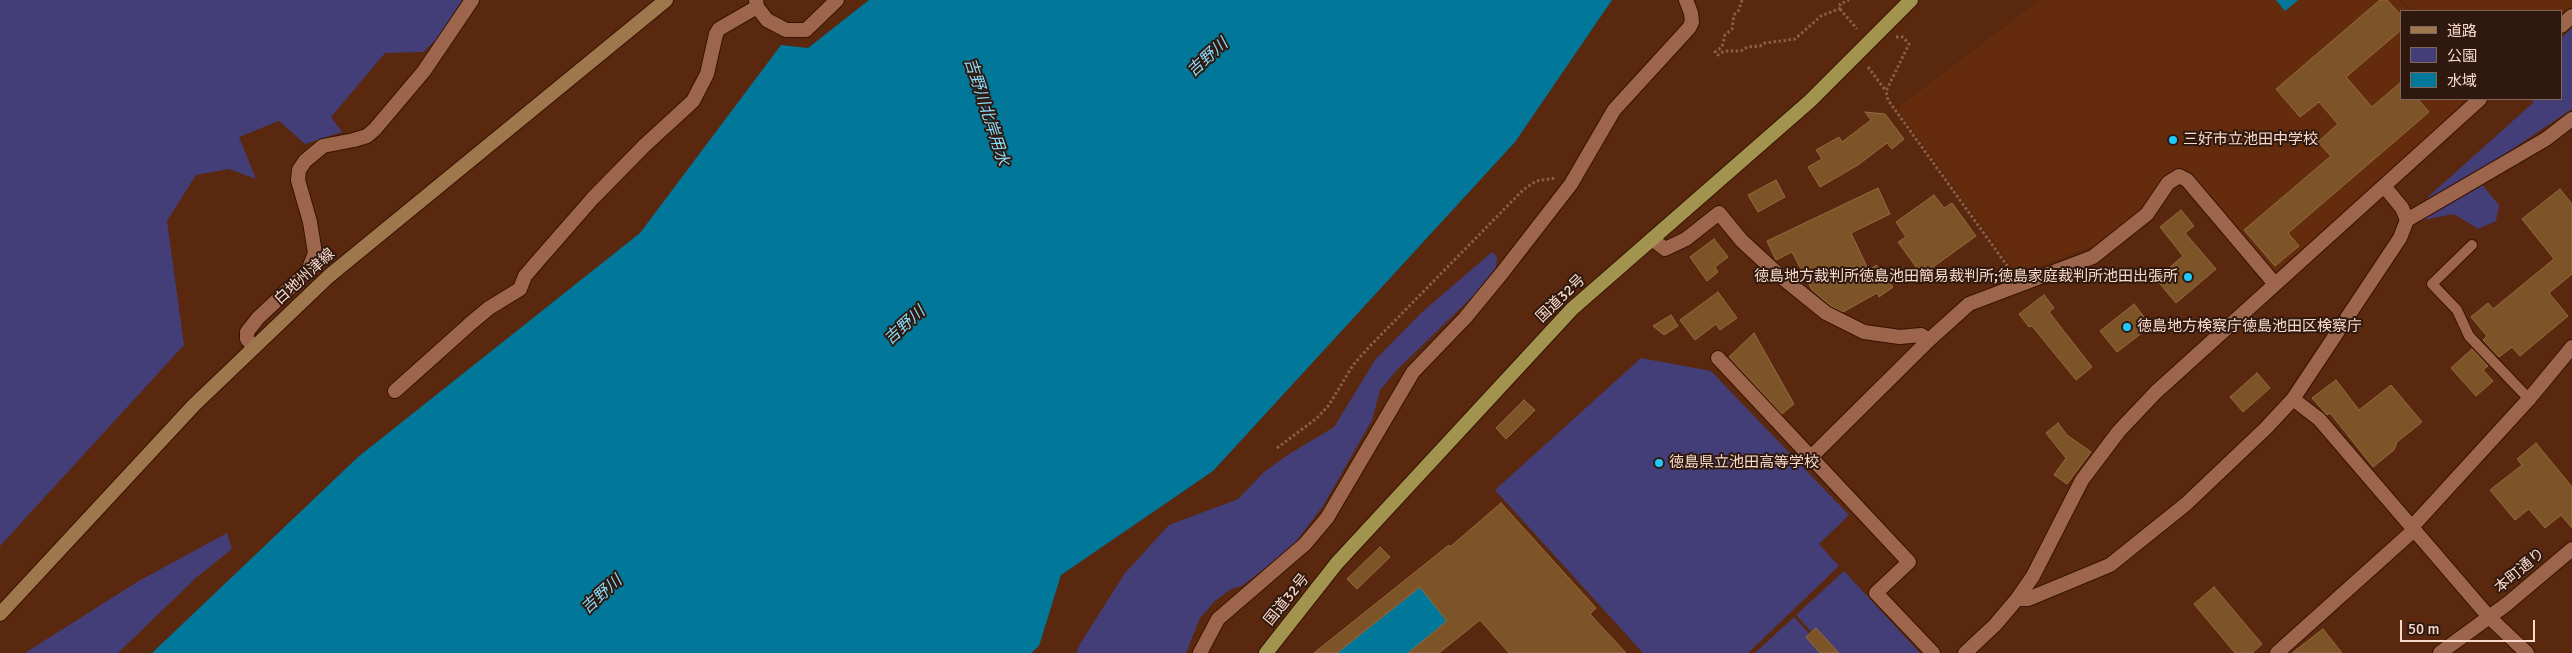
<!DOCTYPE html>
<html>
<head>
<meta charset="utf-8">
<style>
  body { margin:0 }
  #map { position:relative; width:2572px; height:653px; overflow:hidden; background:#59280e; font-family:Signika,"Noto Sans JP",sans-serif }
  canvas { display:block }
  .legend { position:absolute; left:2400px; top:10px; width:162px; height:90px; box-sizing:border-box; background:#2f190e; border:1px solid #80665a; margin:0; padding:6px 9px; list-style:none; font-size:15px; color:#f9d9cb }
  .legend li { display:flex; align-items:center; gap:10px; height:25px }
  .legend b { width:25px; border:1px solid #80665a }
  .scale { position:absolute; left:2400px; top:620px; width:135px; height:22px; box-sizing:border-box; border:2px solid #f9d9cb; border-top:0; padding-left:6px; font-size:15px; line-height:18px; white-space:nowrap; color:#f9d9cb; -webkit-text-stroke:4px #2f190e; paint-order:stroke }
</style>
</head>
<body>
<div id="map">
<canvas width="2572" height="653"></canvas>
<ul class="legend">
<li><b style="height:6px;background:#9f774d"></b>道路</li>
<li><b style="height:14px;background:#433e77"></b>公園</li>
<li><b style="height:14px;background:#017799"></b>水域</li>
</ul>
<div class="scale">50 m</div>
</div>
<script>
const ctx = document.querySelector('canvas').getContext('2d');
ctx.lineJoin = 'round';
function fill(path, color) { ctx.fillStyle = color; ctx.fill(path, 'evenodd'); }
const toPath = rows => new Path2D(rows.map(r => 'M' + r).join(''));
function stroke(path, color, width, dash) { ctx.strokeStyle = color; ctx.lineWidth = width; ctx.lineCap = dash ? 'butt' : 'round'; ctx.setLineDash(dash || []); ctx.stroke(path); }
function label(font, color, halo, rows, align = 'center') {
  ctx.font = font + ' Signika,"Noto Sans JP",sans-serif'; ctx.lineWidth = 4; ctx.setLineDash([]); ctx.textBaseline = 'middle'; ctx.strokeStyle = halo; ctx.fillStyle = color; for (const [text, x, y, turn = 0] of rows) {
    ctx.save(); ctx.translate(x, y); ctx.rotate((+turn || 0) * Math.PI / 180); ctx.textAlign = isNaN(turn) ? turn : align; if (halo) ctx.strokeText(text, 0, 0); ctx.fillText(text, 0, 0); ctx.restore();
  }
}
fill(toPath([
  [2040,0,2400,0,2409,11,2401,11,2401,99,2472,99,2273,274,2182,168,2167,176,2137,215,2104,242,2023,272,2011,265,1899,111,1900,106],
  [2402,0,2572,0,2572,5,2561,15,2561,11,2412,11]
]), '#642c0d');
fill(toPath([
  [0,0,479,0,423,52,385,53,331,117,342,132,305,144,279,121,239,137,256,179,229,169,196,175,167,221,184,345,0,546],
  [2572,28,2572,109,2496,160,2483,186,2499,205,2496,221,2478,229,2454,214,2418,221,2429,196,2534,102,2531,99,2561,99,2561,38],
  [1492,252,1497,256,1496,267,1473,296,1397,370,1380,390,1372,420,1323,506,1291,548,1242,586,1231,589,1215,601,1200,618,1186,653,1076,653,1080,644,1125,573,1169,525,1238,499,1264,472,1286,456,1334,427,1375,360,1421,313],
  [1641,358,1711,371,1849,515,1819,544,1839,566,1748,653,1643,653,1495,490],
  [227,533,232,549,197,577,118,653,25,653,137,582],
  [1844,571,1920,653,1831,653,1796,615],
  [1794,617,1827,653,1755,653]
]), '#433e77');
fill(toPath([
  [869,0,1612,0,1515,142,1213,471,1061,575,1039,646,1031,653,152,653,358,457,640,233,781,45,808,48],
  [2276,0,2298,0,2285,11],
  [1420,587,1447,621,1408,653,1337,653]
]), '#017799');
const building = toPath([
  [2380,0,2387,0,2401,15,2401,30,2346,77,2372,107,2401,82,2401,99,2418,99,2429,112,2288,233,2299,246,2275,266,2244,230,2331,156,2318,142,2338,124,2319,102,2300,117,2276,89,2380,0],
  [1865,112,1885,114,1904,139,1892,149,1887,143,1858,165,1820,187,1808,167,1822,159,1816,150,1839,137,1842,142,1871,120,1865,112],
  [1776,180,1785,197,1758,212,1748,195,1776,180],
  [1878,188,1890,214,1851,233,1869,271,1876,265,1893,287,1879,297,1877,293,1843,312,1831,306,1812,290,1792,252,1776,260,1767,241,1878,188],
  [2560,189,2572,204,2572,274,2549,293,2568,316,2520,356,2512,347,2499,357,2483,340,2487,336,2471,317,2488,303,2493,309,2554,259,2522,219,2560,189],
  [1934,195,1944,208,1952,203,1976,236,1922,275,1898,242,1906,237,1896,222,1934,195],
  [2181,210,2194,226,2185,233,2216,269,2176,303,2156,279,2183,256,2160,227,2181,210],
  [1714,239,1728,257,1715,267,1718,272,1707,281,1690,257,1714,239],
  [1718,292,1737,318,1720,330,1716,324,1695,340,1680,320,1718,292],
  [2044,295,2054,308,2049,312,2092,367,2076,380,2032,326,2029,327,2019,314,2044,295],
  [2134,304,2151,326,2117,352,2100,331,2134,304],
  [1671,315,1678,326,1664,335,1653,326,1671,315],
  [1754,333,1794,404,1782,414,1729,357,1754,333],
  [2472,349,2488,366,2483,370,2493,381,2476,396,2451,368,2472,349],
  [2257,373,2270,388,2243,412,2230,397,2257,373],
  [2336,380,2359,410,2391,385,2422,422,2397,442,2394,450,2373,467,2330,413,2327,415,2312,398,2336,380],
  [1524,400,1535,410,1506,439,1496,428,1524,400],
  [2058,423,2067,435,2091,452,2067,484,2054,475,2066,458,2046,433,2058,423],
  [2536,443,2572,487,2572,528,2561,515,2545,528,2529,509,2515,520,2490,490,2522,465,2517,459,2536,443],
  [1501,503,1596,608,1590,614,1626,653,1509,653,1480,620,1439,653,1408,653,1447,621,1420,587,1337,653,1314,653,1449,545,1450,547,1501,503],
  [1380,547,1390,557,1357,589,1347,579,1380,547],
  [2214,587,2262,644,2252,653,2235,653,2194,604,2214,587],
  [1816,628,1839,653,1820,653,1806,637,1816,628],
  [2323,629,2342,653,2292,653,2323,629]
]);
fill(building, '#7d5428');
stroke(building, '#956b3f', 1);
const service = toPath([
  [2472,245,2432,284,2457,310,2469,336,2529,399]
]);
const minor = toPath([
  [756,0,757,7,767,20,786,30,806,30,837,0],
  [2561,26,2572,16],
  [2407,220,2546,139,2572,119],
  [1652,239,1665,249,1686,239,1719,213,1742,241,1779,275,1826,313,1864,332,1900,337,1921,335,1929,340],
  [253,346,247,339,247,332,258,318,308,271,315,253,310,222,298,180,299,170,305,161,323,146,354,140,367,136,375,129,424,71,472,0],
  [1718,358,1909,562,1876,593,1933,653],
  [395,391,471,323,489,308,520,289,525,276,537,262,593,198,644,146,693,101,707,74,716,34,719,29,757,7],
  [2293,399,2319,419,2489,617,2527,653],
  [1812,456,1929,340,1969,304,2093,257,2147,214,2168,183,2179,176,2187,180,2275,284],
  [2411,528,2529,399,2572,347],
  [2017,599,2028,599,2110,565,2186,504,2266,428,2293,399,2400,238,2407,220,2402,208,2384,186],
  [1200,653,1218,619,1305,544,1327,518,1413,372,1465,318,1502,273,1571,184,1614,110,1689,28,1692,22,1691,13,1686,0],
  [1965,653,1995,625,2017,599,2033,576,2082,480,2119,431,2156,392,2480,99],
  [2277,653,2414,530],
  [2440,653,2507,604,2572,549]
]);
const secondary = toPath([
  [0,614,194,405,329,276,666,0]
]);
const trunk = toPath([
  [1266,653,1337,563,1572,309,1810,101,1911,0]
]);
stroke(service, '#371302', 12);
stroke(minor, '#371302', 16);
stroke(secondary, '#371302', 16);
stroke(trunk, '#371302', 16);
stroke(toPath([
  [1742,0,1739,10,1734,15,1732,29,1725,35,1722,47,1715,52,1718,55,1724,51,1741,51,1747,47,1760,46,1765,43,1795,39,1821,16,1841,8,1840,4,1849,0],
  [1840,9,1857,29],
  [1896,37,1903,37,1909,44,1886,91,1888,100,2011,271],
  [1868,67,1886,91],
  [1277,448,1317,418,1329,405,1353,365,1370,346,1523,190,1536,181,1556,178]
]), '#8a5f48', 3, [2.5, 2.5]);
stroke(service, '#9d664c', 10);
stroke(minor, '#9d664c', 14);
stroke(secondary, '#9f774d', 14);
stroke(trunk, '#a2944e', 14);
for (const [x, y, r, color] of [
  [2173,140,5,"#20c9fd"],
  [2188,277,5,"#20c9fd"],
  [2127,327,5,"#20c9fd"],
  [1659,463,5,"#20c9fd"]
]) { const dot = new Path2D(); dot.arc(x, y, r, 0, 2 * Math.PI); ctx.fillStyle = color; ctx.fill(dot); stroke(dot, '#2f190e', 2); }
label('15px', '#f9d9cb', '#2f190e', [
  ["三好市立池田中学校",2183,140],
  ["徳島地方裁判所徳島池田簡易裁判所;徳島家庭裁判所池田出張所",2178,277,"right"],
  ["徳島地方検察庁徳島池田区検察庁",2137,327],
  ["徳島県立池田高等学校",1669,463]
], 'left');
label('15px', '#f9d9cb', '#2f190e', [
  ["白地州津線",305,277,-42],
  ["国道32号",1561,299,-44],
  ["本町通り",2520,571,-40],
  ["国道32号",1287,600,-51]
]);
label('italic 16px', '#87dbfd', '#2f190e', [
  ["吉野川",1208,58,-42],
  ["吉野川北岸用水",986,112,72],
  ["吉野川",905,326,-42],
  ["吉野川",602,595,-42]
]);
</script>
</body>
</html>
